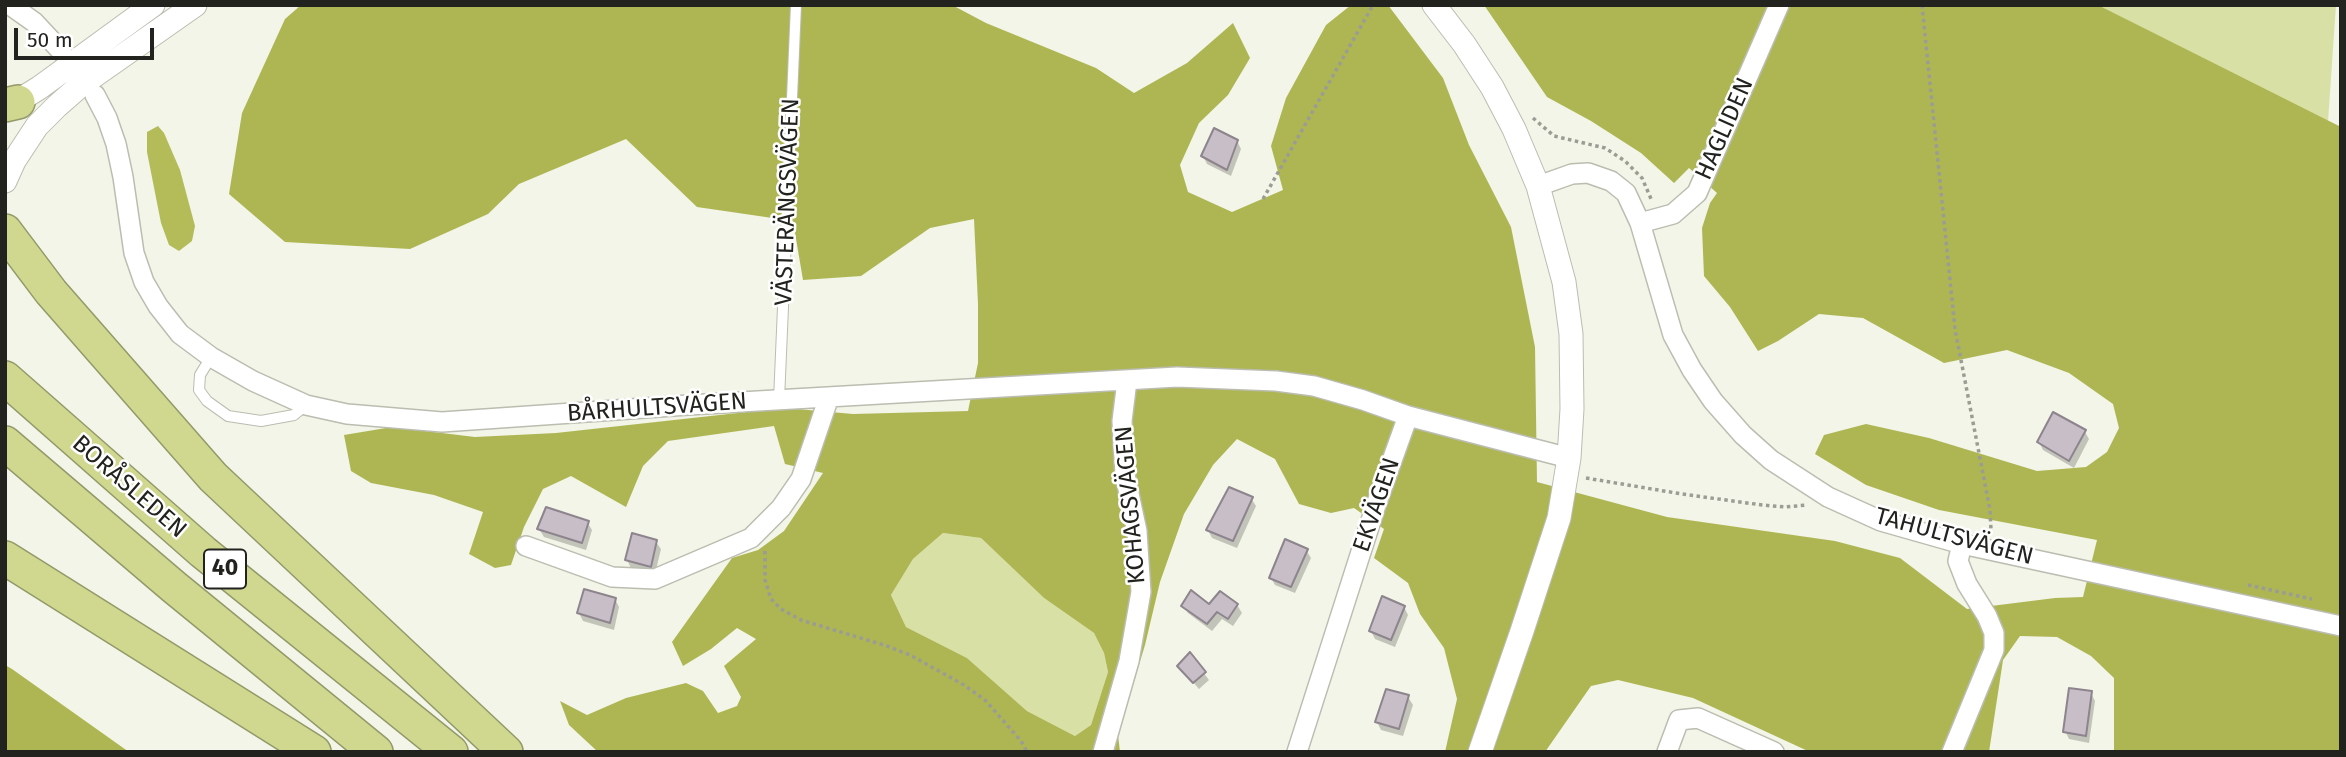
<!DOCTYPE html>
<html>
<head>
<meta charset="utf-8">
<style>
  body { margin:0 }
  #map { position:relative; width:2346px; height:757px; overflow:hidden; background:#f3f5e8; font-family:"Fira Sans",sans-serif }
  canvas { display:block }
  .frame { position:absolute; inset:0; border:7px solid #22231e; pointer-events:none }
  .scale { position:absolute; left:14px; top:28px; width:140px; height:32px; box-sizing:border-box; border:4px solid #22231e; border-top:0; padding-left:9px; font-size:21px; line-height:24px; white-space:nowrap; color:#22231e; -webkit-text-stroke:5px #fff; paint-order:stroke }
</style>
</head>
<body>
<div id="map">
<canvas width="2346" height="757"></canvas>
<div class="frame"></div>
<div class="scale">50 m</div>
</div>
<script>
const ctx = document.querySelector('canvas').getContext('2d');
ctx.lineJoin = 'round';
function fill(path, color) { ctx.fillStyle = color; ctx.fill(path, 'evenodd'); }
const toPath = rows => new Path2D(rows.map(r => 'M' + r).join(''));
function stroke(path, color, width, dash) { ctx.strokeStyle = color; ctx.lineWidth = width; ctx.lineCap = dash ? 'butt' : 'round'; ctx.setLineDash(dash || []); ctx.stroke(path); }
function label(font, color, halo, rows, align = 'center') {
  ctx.font = font + ' "Fira Sans",sans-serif'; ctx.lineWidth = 5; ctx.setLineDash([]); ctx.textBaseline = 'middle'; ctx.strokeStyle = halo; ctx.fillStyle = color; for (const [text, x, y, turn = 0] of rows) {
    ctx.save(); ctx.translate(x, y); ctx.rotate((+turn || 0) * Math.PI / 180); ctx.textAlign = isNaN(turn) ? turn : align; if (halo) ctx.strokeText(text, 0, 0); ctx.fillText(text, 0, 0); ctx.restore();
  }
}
fill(toPath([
  [2098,5,2336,5,2328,122],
  [943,533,981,538,1044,598,1094,633,1104,653,1108,672,1091,725,1075,736,1027,711,967,658,906,627,891,595,913,559]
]), '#d9e0a5');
fill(toPath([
  [301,5,952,5,986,23,1096,68,1134,93,1187,63,1233,23,1250,58,1228,95,1199,123,1180,165,1188,192,1232,212,1283,190,1271,146,1286,98,1326,25,1351,5,1388,5,1443,78,1469,145,1511,227,1535,347,1537,482,1667,517,1835,541,1900,558,1967,609,2055,598,2083,597,2097,540,1939,510,1866,485,1815,454,1824,435,1866,424,1929,438,2037,471,2086,467,2107,452,2119,428,2113,404,2069,373,2007,350,1944,363,1863,318,1819,314,1778,341,1758,351,1730,307,1704,276,1702,228,1710,203,1717,193,1689,168,1674,183,1641,153,1591,121,1547,97,1484,5,2098,5,2341,127,2341,752,2114,752,2114,678,2091,656,2057,637,2020,636,2003,660,1989,752,1810,752,1693,698,1618,680,1591,686,1545,752,1445,752,1457,699,1444,648,1420,614,1408,583,1374,558,1384,529,1354,508,1331,513,1299,504,1275,459,1237,439,1213,465,1184,514,1160,582,1145,645,1118,735,1120,752,598,752,569,725,560,701,587,715,626,698,686,683,703,691,718,713,737,706,741,697,724,666,756,639,737,628,711,649,683,666,672,642,732,558,758,550,784,531,823,473,785,464,774,426,668,441,643,466,626,507,571,476,543,489,524,527,511,565,495,568,469,554,483,512,434,495,371,483,351,471,344,435,392,427,475,437,556,433,756,411,797,409,853,414,968,411,978,363,978,304,974,219,930,228,861,276,803,280,793,221,697,207,626,139,519,184,488,214,410,249,285,242,229,194,242,113,285,19],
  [943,533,981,538,1044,598,1094,633,1104,653,1108,672,1091,725,1075,736,1027,711,967,658,906,627,891,595,913,559],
  [5,665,12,669,129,752,5,752]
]), '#aeb653');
fill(toPath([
  [158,126,164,133,180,170,195,226,192,241,179,251,169,245,161,223,147,152,147,132]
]), '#b3bc58');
fill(toPath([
  [1237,141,1241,149,1231,176,1207,164,1203,156],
  [2085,432,2089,439,2074,468,2043,450,2039,442],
  [1251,498,1256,506,1237,548,1212,538,1208,530],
  [587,522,592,530,586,550,544,537,539,529],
  [656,542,661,549,655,574,631,568,627,560],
  [1306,550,1311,558,1295,593,1275,585,1271,578],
  [615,599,619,607,614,630,583,621,579,613],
  [1237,605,1242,613,1233,626,1222,619,1212,631,1188,613,1183,606],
  [1404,607,1408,615,1395,647,1375,639,1371,631],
  [1190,655,1209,680,1199,689,1179,666],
  [2091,693,2095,701,2089,743,2069,739,2065,731],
  [1408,697,1413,705,1403,736,1381,730,1377,722]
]), '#0003');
const building = toPath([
  [1214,128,1238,140,1227,170,1201,156,1214,128],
  [2053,412,2086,430,2069,461,2037,442,2053,412],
  [1229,487,1253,497,1233,541,1206,530,1229,487],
  [546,507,589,521,582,543,537,529,546,507],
  [632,533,657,540,651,567,625,560,632,533],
  [1285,539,1308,549,1291,587,1269,578,1285,539],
  [584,589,616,598,610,623,577,613,584,589],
  [1191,590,1209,604,1220,591,1238,604,1228,619,1217,612,1207,624,1181,606,1191,590],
  [1382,596,1405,606,1391,640,1369,631,1382,596],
  [1190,652,1206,672,1193,683,1177,666,1190,652],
  [2069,688,2092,691,2086,736,2063,732,2069,688],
  [1386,689,1409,695,1399,729,1375,722,1386,689]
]);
fill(building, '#c7bec7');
stroke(building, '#8d848d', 2);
const service = toPath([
  [211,357,200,375,199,390,207,401,228,416,261,421,294,415,306,405],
  [779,400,796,5]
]);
const minor = toPath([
  [10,5,34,22,62,52],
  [95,95,107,118,116,144,123,177,134,253,144,282,158,306,180,334,211,357,253,381,306,405,347,414,442,422,688,405,1177,377,1276,381,1314,386,1363,400,1408,416,1569,458],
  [1538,186,1572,174,1588,173,1611,181,1626,193,1640,223,1673,335,1692,370,1713,401,1743,435,1771,460,1828,497,1881,521,1962,544,2341,626],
  [1640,223,1673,214,1697,193,1779,5],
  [526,546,612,577,655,579,751,538,781,508,801,479,829,397],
  [1103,752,1129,661,1141,592,1137,531,1125,475,1122,421,1127,381],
  [1297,752,1376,505,1408,416],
  [1667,752,1679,720,1698,718,1774,752],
  [1952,752,1994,650,1994,633,1987,616,1967,584,1958,561,1962,544]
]);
const tertiary = toPath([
  [1434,5,1464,44,1492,87,1514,129,1538,186,1564,282,1571,334,1572,409,1569,458,1559,518,1522,631,1480,752],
  [5,109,39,88,153,5],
  [5,181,14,161,37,126,57,106,81,85,195,5]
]);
const motorway = toPath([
  [5,105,18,102],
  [5,231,51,292,213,477,506,752],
  [5,378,203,552,451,752],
  [5,443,174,587,376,752],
  [5,558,314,752]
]);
stroke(service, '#bbbdb0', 12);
stroke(minor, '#bbbdb0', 22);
stroke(tertiary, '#bbbdb0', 25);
stroke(motorway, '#939968', 36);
stroke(toPath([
  [1922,5,1955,329,1990,510,1991,530],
  [1533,118,1554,136,1605,148,1625,161,1642,178,1652,201],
  [1263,199,1373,5],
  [1586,478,1682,494,1762,505,1785,507,1807,505],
  [765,551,765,580,771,599,781,609,801,620,887,646,910,655,964,685,985,700,1021,741,1027,752],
  [2248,585,2312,599]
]), '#9b9c93', 3.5, [3.5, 3.5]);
stroke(service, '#fff', 10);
stroke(minor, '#fff', 19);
stroke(tertiary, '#fff', 23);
stroke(motorway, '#d0d890', 33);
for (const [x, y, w] of [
  [225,569,42]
]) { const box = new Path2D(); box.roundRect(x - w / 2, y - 19.5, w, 39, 5); ctx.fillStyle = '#fff'; ctx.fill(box); stroke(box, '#22231e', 2); }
label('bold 23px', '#22231e', null, [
  ["40",225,569]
]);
label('24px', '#22231e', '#fff', [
  ["HAGLIDEN",1725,129,-66],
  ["VÄSTERÄNGSVÄGEN",788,202,-88],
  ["BÅRHULTSVÄGEN",657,408,-4],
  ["BORÅSLEDEN",129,487,41],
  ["KOHAGSVÄGEN",1131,505,-95],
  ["EKVÄGEN",1377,505,-71],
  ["TAHULTSVÄGEN",1954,537,15]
]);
</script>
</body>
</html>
